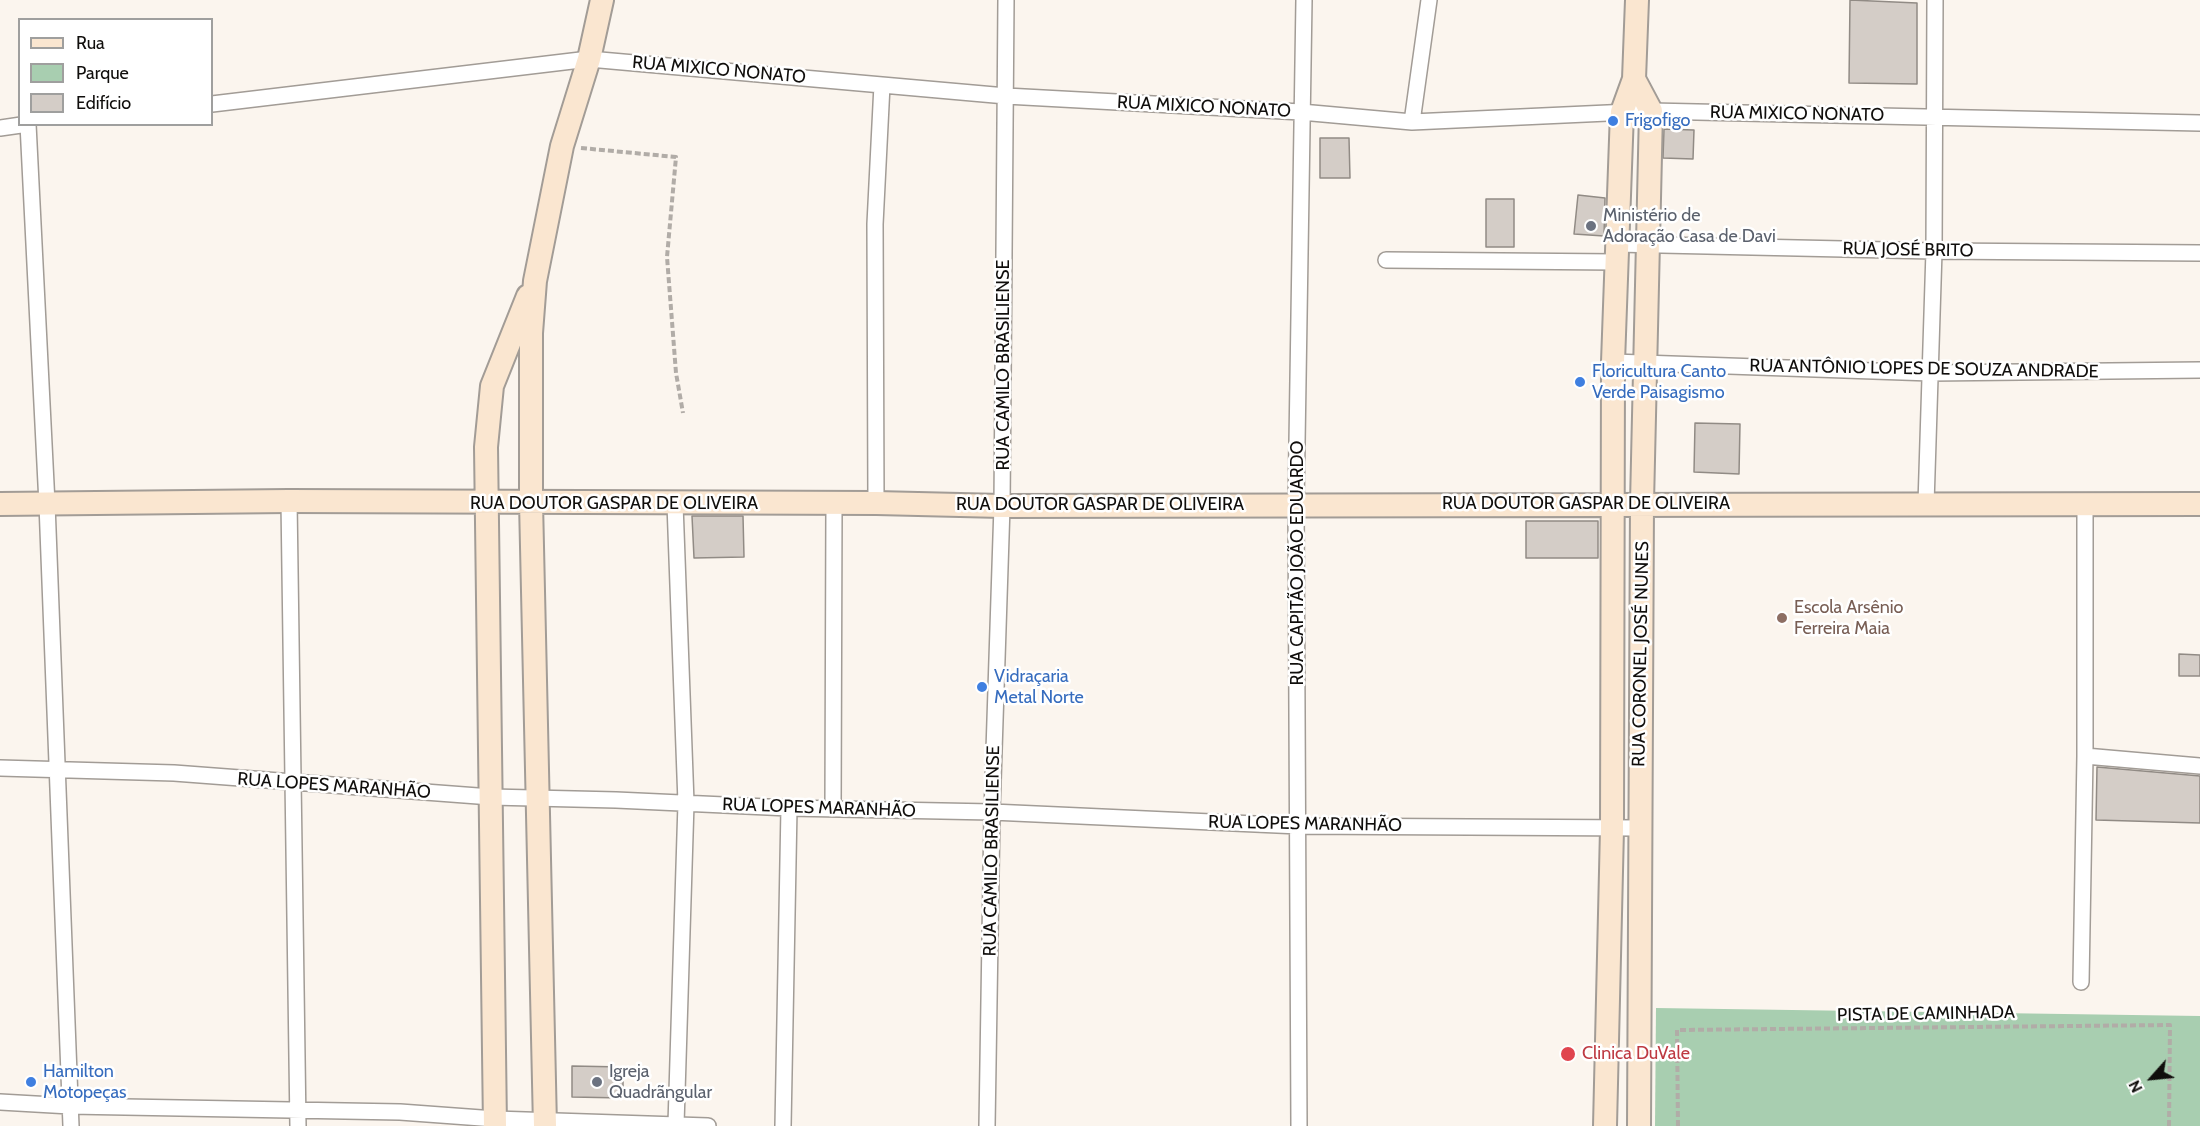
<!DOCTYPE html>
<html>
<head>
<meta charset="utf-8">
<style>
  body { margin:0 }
  #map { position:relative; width:2200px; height:1126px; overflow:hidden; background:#fbf5ee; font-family:Cabin,sans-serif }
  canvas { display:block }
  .legend { position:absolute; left:18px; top:18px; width:195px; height:108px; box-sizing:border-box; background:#fff; border:2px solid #9f9f9e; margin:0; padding:8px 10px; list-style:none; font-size:18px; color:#100e0c }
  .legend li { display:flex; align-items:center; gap:12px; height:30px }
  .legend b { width:30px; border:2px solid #9f9f9e }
  .north { position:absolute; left:2122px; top:1048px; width:60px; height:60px; -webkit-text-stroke:4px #fff; paint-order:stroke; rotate:243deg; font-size:16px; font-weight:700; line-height:24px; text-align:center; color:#100e0c }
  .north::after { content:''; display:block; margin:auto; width:21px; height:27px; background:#100e0c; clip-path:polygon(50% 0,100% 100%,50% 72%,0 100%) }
</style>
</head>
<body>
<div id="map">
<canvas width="2200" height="1126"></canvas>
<ul class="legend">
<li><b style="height:8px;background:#fae6d0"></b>Rua</li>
<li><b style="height:16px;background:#a8ceb0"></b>Parque</li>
<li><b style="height:16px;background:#d4cdc7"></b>Edifício</li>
</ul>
<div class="north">N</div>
</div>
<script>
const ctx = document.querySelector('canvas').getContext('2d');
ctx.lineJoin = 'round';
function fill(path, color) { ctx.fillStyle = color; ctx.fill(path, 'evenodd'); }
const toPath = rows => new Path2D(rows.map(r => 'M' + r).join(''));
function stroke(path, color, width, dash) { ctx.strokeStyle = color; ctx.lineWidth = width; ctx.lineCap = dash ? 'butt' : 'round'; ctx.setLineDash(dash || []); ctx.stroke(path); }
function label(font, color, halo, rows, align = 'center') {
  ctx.font = font + ' Cabin,sans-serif'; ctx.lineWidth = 5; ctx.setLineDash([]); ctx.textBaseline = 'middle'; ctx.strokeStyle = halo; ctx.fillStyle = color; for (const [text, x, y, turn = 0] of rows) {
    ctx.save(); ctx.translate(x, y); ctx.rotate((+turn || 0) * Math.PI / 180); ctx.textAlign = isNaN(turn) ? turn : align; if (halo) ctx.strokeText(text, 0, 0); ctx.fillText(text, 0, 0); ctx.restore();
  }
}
fill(toPath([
  [1656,1008,2200,1016,2200,1126,1655,1126]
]), '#a8ceb0');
const building = toPath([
  [1850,0,1917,3,1917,84,1849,83,1850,0],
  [1664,129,1694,130,1693,159,1663,158,1664,129],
  [1320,138,1349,138,1350,178,1320,178,1320,138],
  [1578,195,1605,198,1604,236,1574,234,1578,195],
  [1486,199,1514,199,1514,247,1486,247,1486,199],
  [1695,423,1740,424,1739,474,1694,472,1695,423],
  [692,516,743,516,744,557,694,558,692,516],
  [1526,521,1598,521,1598,558,1526,558,1526,521],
  [2179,654,2200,655,2200,676,2179,676,2179,654],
  [2097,767,2200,776,2200,823,2096,820,2097,767],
  [572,1066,623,1067,623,1098,572,1097,572,1066]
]);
fill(building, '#d4cdc7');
stroke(building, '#918b85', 1.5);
const street = toPath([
  [212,104,589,59,1006,96,1301,112,1412,122,1651,111,2200,123],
  [1412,122,1429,0],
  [28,124,47,504,71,1126],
  [0,128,28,124],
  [1616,244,1934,251,2200,253],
  [1386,260,1616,262],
  [1613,362,1931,373,2200,370],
  [289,501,298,1126],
  [876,503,875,224,882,85],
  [675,504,686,803,676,1124],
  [1926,504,1934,251,1935,0],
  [2085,756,2200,766],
  [0,768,174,773,491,797,616,800,789,808,992,812,1299,826,1639,828],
  [833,808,834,504],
  [2081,982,2085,756,2085,504],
  [0,1102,70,1106,400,1112,495,1119,708,1126],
  [783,1126,789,808],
  [987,1126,992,812,1002,506,1006,0],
  [1299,1126,1296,506,1304,0]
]);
const secondary = toPath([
  [1634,79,1651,111,1642,503,1639,1126],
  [0,504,289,501,876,503,1002,506,2200,504],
  [495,1126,486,447,492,386,528,296],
  [545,1126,531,502,531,333,535,281,562,146,589,59,602,0],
  [1605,1126,1612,829,1613,362,1622,112,1634,79,1637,0]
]);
stroke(street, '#a29c96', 18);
stroke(secondary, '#a29c96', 26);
stroke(toPath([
  [581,148,676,157,667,257,676,373,683,413],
  [1678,1126,1677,1030,2170,1025,2169,1126]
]), '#b1aca7', 4, [6, 3]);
stroke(street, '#fff', 15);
stroke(secondary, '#fae6d0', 22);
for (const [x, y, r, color] of [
  [1613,121,6,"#3f7fe0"],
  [1591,226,6,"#6b7280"],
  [1580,382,6,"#3f7fe0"],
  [1782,618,6,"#8d6e63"],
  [982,687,6,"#3f7fe0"],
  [1568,1054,8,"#e0444e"],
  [31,1082,6,"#3f7fe0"],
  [597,1082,6,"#6b7280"]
]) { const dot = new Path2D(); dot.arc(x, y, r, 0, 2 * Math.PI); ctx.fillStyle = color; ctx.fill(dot); stroke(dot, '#fff', 2); }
label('18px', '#100e0c', '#fff', [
  ["RUA MIXICO NONATO",719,70,5],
  ["RUA MIXICO NONATO",1204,107,3],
  ["RUA MIXICO NONATO",1797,114,1],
  ["RUA JOSÉ BRITO",1908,250,1],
  ["RUA CAMILO BRASILIENSE",1004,365,-90],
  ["RUA ANTÔNIO LOPES DE SOUZA ANDRADE",1924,369,1],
  ["RUA DOUTOR GASPAR DE OLIVEIRA",614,504],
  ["RUA DOUTOR GASPAR DE OLIVEIRA",1586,504],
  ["RUA DOUTOR GASPAR DE OLIVEIRA",1100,505],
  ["RUA CAPITÃO JOÃO EDUARDO",1298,563,-90],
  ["RUA CORONEL JOSÉ NUNES",1641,654,-89],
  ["RUA LOPES MARANHÃO",334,786,4],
  ["RUA LOPES MARANHÃO",819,808,2],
  ["RUA LOPES MARANHÃO",1305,824,1],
  ["RUA CAMILO BRASILIENSE",992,851,-89],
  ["PISTA DE CAMINHADA",1926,1014,-1]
]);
label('18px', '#366cbe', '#fff', [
  ["Frigofigo",1625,121],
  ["Floricultura Canto",1592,372],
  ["Verde Paisagismo",1592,393],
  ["Vidraçaria",994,677],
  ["Metal Norte",994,698],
  ["Hamilton",43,1072],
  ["Motopeças",43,1093]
], 'left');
label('18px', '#5b616d', '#fff', [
  ["Ministério de",1603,216],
  ["Adoração Casa de Davi",1603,237],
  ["Igreja",609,1072],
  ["Quadrãngular",609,1093]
], 'left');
label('18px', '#785e54', '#fff', [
  ["Escola Arsênio",1794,608],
  ["Ferreira Maia",1794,629]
], 'left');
label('18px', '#be3a42', '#fff', [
  ["Clinica DuVale",1582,1054]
], 'left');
</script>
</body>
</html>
